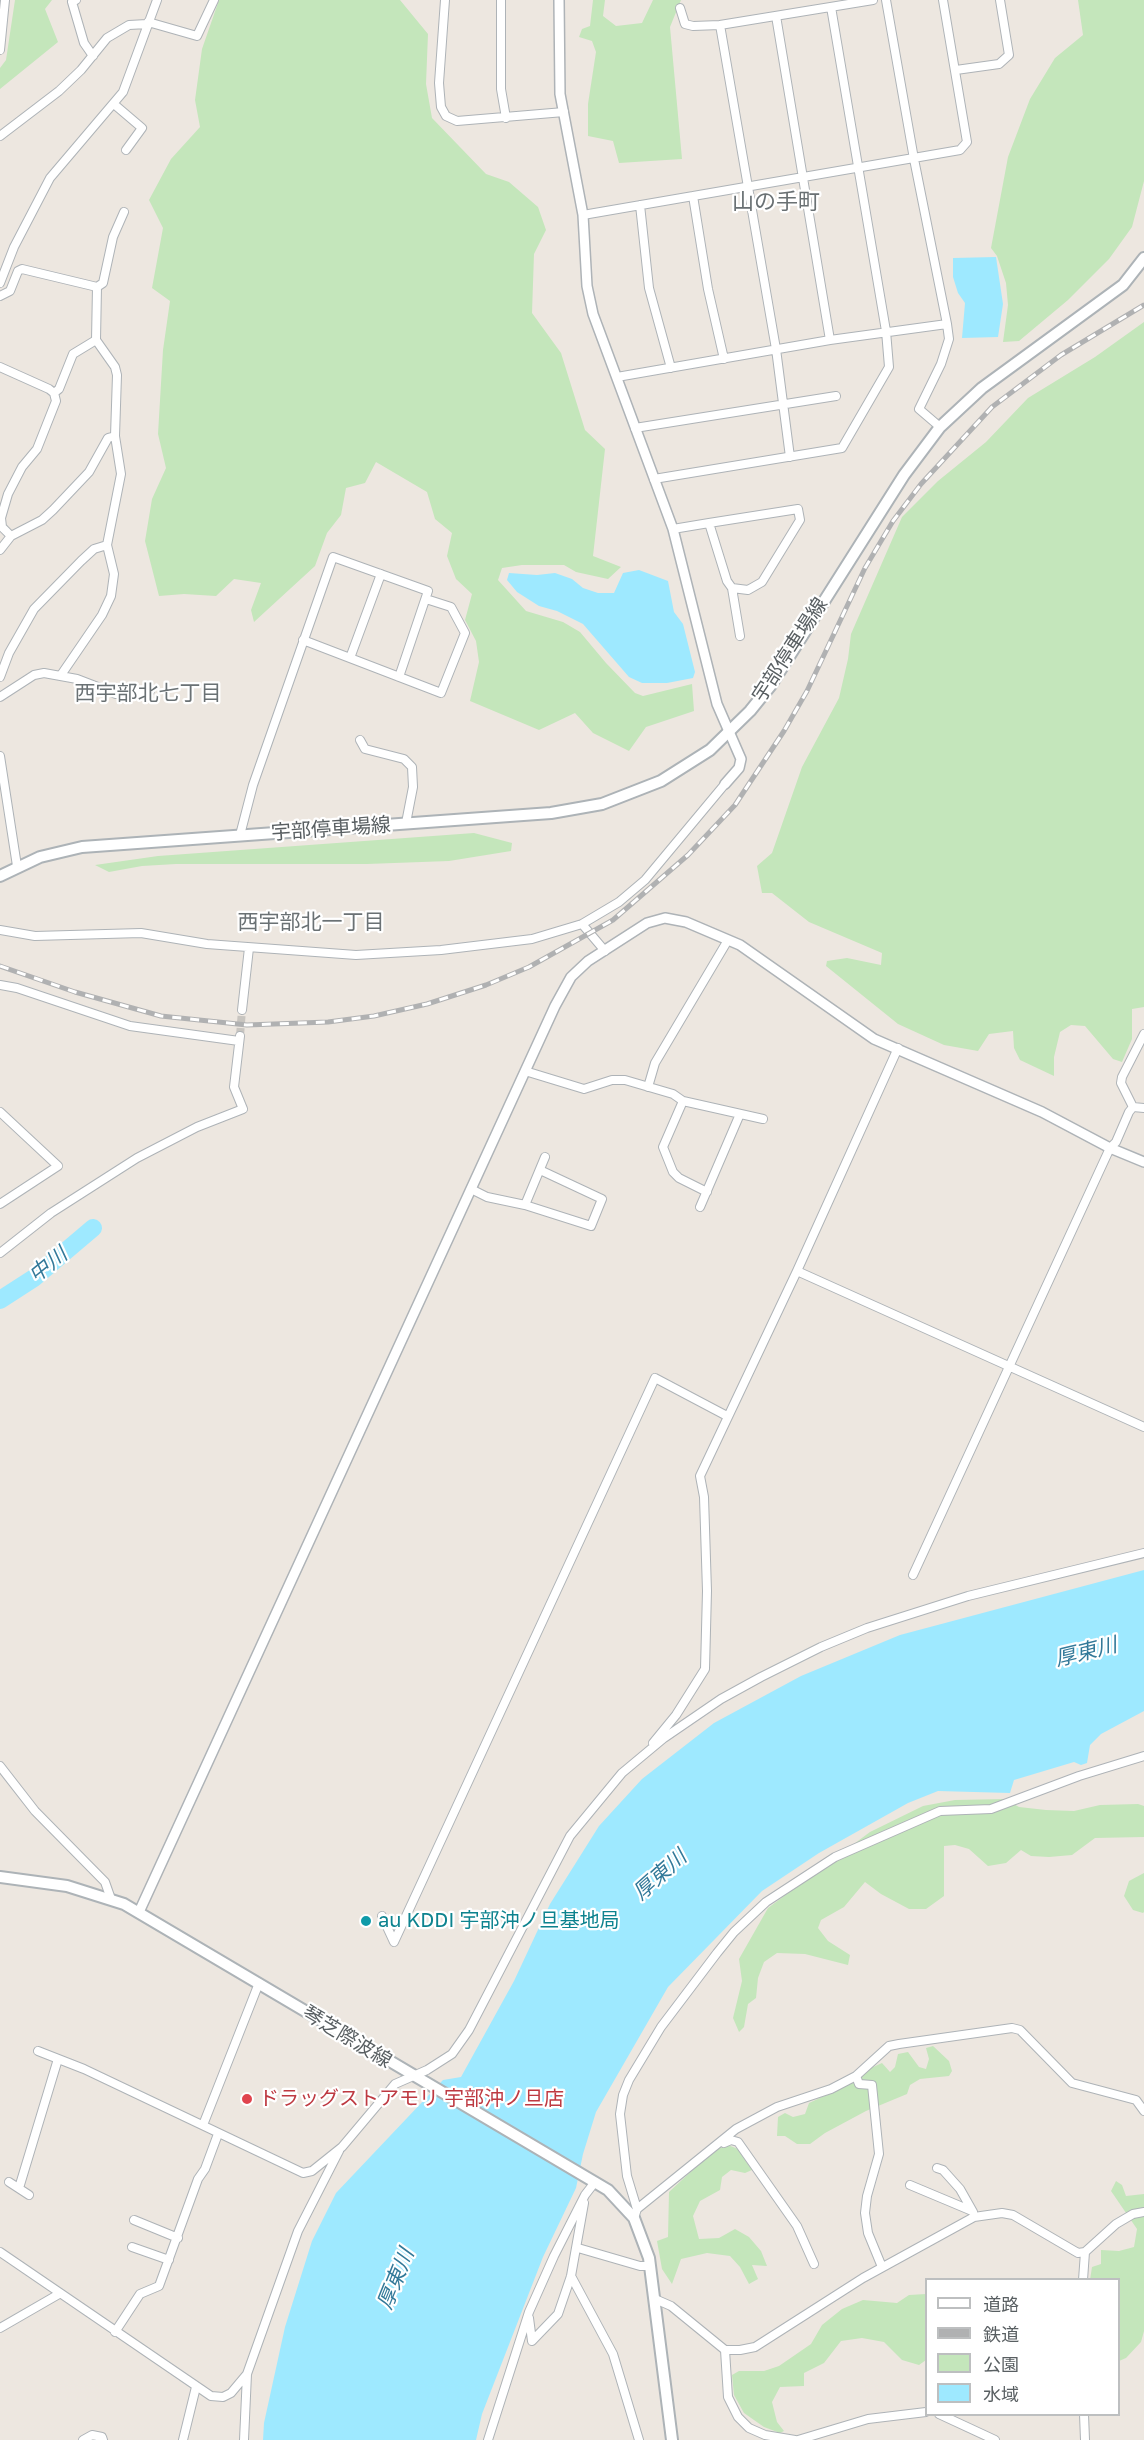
<!DOCTYPE html>
<html>
<head>
<meta charset="utf-8">
<style>
  body { margin:0 }
  #map { position:relative; width:1144px; height:2440px; overflow:hidden; background:#ede7e0; font-family:"Golos Text","Noto Sans JP",sans-serif }
  canvas { display:block }
  .legend { position:absolute; left:925px; top:2278px; width:195px; height:138px; box-sizing:border-box; background:#fff; border:2px solid #bdbfc0; margin:0; padding:8px 10px; list-style:none; font-size:18px; color:#595f62 }
  .legend li { display:flex; align-items:center; gap:12px; height:30px }
  .legend b { width:30px; border:2px solid #bdbfc0 }
</style>
</head>
<body>
<div id="map">
<canvas width="1144" height="2440"></canvas>
<ul class="legend">
<li><b style="height:8px;background:#fff"></b>道路</li>
<li><b style="height:8px;background:#b0b1b2"></b>鉄道</li>
<li><b style="height:16px;background:#c4e6bb"></b>公園</li>
<li><b style="height:16px;background:#9ee9ff"></b>水域</li>
</ul>
</div>
<script>
const ctx = document.querySelector('canvas').getContext('2d');
ctx.lineJoin = 'round';
function fill(path, color) { ctx.fillStyle = color; ctx.fill(path, 'evenodd'); }
const toPath = rows => new Path2D(rows.map(r => 'M' + r).join(''));
function stroke(path, color, width, dash) { ctx.strokeStyle = color; ctx.lineWidth = width; ctx.lineCap = dash ? 'butt' : 'round'; ctx.setLineDash(dash || []); ctx.stroke(path); }
function label(font, color, halo, rows, align = 'center') {
  ctx.font = font + ' "Golos Text","Noto Sans JP",sans-serif'; ctx.lineWidth = 4.5; ctx.setLineDash([]); ctx.textBaseline = 'middle'; ctx.strokeStyle = halo; ctx.fillStyle = color; for (const [text, x, y, turn = 0] of rows) {
    ctx.save(); ctx.translate(x, y); ctx.rotate((+turn || 0) * Math.PI / 180); ctx.textAlign = isNaN(turn) ? turn : align; if (halo) ctx.strokeText(text, 0, 0); ctx.fillText(text, 0, 0); ctx.restore();
  }
}
fill(toPath([
  [15,0,52,0,45,9,58,42,0,89,0,68,6,60],
  [219,0,400,0,428,34,426,84,432,118,486,174,509,182,538,207,546,230,534,254,532,313,561,353,585,430,605,449,593,556,621,567,608,579,576,572,564,565,522,565,502,568,498,580,526,611,563,622,580,632,606,663,635,693,643,696,692,684,694,711,646,727,629,751,593,733,575,713,539,730,470,701,479,662,476,641,465,620,472,594,456,579,447,556,452,533,435,519,427,492,376,462,365,483,346,488,341,515,327,533,315,566,254,622,251,610,261,583,234,579,216,596,184,594,159,596,145,541,152,499,166,468,158,434,163,350,170,301,152,288,163,228,149,200,171,159,200,127,195,100,202,49],
  [593,0,605,0,603,16,616,26,642,23,653,0,681,0,670,27,682,159,619,163,613,141,588,136,588,104,596,52,592,41,579,37,582,29,590,26],
  [1078,0,1144,0,1144,181,1132,227,1109,259,1068,300,1019,341,1003,342,1008,305,1006,283,997,256,991,248,1008,157,1030,99,1055,58,1083,35],
  [1144,322,1144,1007,1132,1009,1132,1039,1122,1062,1113,1059,1085,1026,1071,1025,1060,1032,1054,1057,1054,1076,1020,1060,1014,1048,1013,1031,989,1034,978,1051,944,1045,898,1024,826,966,827,961,847,958,881,965,882,953,809,922,772,893,762,893,757,866,772,853,802,767,839,698,848,659,851,634,902,517,938,481,986,442,1028,398,1095,357],
  [474,833,512,843,511,851,449,861,367,864,176,864,142,866,109,872,95,865,158,856],
  [1005,1799,1019,1807,1046,1810,1074,1811,1100,1805,1138,1804,1144,1806,1144,1837,1095,1838,1072,1855,1049,1857,1031,1856,1021,1850,1006,1863,988,1866,969,1849,955,1845,944,1846,944,1896,926,1909,909,1909,881,1894,865,1882,844,1907,821,1920,818,1928,828,1941,850,1955,848,1965,805,1954,777,1953,764,1962,758,1978,756,1998,748,2004,744,2027,739,2032,733,2018,742,1981,739,1959,768,1908,870,1832,923,1806,955,1800],
  [1144,1873,1144,1912,1143,1913,1133,1910,1124,1896,1129,1881],
  [933,2046,949,2061,952,2071,949,2076,920,2079,910,2085,907,2094,866,2111,825,2133,810,2144,797,2144,785,2136,777,2136,778,2117,785,2113,793,2117,805,2114,809,2103,848,2085,871,2068,882,2063,890,2072,895,2067,898,2054,908,2052,919,2067,926,2069,929,2059,926,2048],
  [728,2145,738,2149,752,2170,745,2173,731,2170,722,2177,720,2190,700,2201,693,2216,699,2239,719,2238,735,2229,749,2237,761,2251,767,2266,752,2265,758,2279,749,2284,740,2267,730,2256,707,2253,681,2259,672,2284,662,2269,657,2241,668,2237,669,2192,713,2151],
  [1116,2181,1122,2185,1126,2196,1144,2194,1144,2331,1141,2342,1126,2358,1119,2361,1118,2280,1090,2280,1092,2267,1101,2264,1101,2250,1119,2251,1134,2247,1137,2229,1111,2191],
  [926,2294,926,2360,919,2365,902,2360,884,2342,862,2338,841,2341,824,2363,804,2373,804,2386,780,2387,772,2402,777,2422,784,2431,780,2433,764,2427,744,2413,734,2395,732,2375,739,2371,764,2371,779,2366,811,2344,822,2325,842,2309,863,2300,897,2303,909,2295]
]), '#c4e6bb');
fill(toPath([
  [996,257,1003,304,998,337,962,338,965,303,958,293,953,277,953,258],
  [639,570,668,581,674,612,683,624,695,672,693,678,667,683,642,683,629,677,583,624,557,611,539,606,517,592,507,580,509,573,537,575,555,573,572,579,583,588,598,593,614,593,623,573],
  [1144,1570,1144,1711,1101,1734,1090,1745,1087,1763,1081,1765,1074,1762,1014,1780,1010,1793,938,1791,908,1803,819,1853,762,1891,668,1987,596,2112,583,2154,576,2188,543,2257,482,2414,476,2440,263,2440,264,2423,285,2327,312,2241,336,2193,443,2080,461,2077,514,1981,550,1904,599,1826,642,1779,714,1723,801,1676,900,1635]
]), '#9ee9ff');
stroke(toPath([
  [0,1300,34,1278,93,1228]
]), '#9ee9ff', 18);
stroke(toPath([
  [240,1036,242,1010]
]), '#c8c5c0', 8, [8, 4]);
const minor = toPath([
  [76,0,72,2,84,43,93,56],
  [445,0,439,83,441,107,446,116,457,121,564,112],
  [501,0,501,89,506,118],
  [886,0,914,159,947,324,949,339,941,364,919,409,940,427],
  [680,8,685,24,693,26,720,25,873,0],
  [776,16,830,340],
  [148,22,197,36,214,0],
  [720,25,776,349,790,457],
  [0,50,5,0],
  [956,70,999,64,1009,55,1000,0],
  [115,105,142,128,126,150],
  [0,136,59,91,81,70,107,38,129,25,147,24],
  [693,196,708,289,724,359],
  [640,205,649,288,671,368],
  [583,215,960,150,967,142,943,0],
  [0,283,14,247,50,178,123,92,157,0],
  [0,296,10,291,18,271,22,269,97,287],
  [0,367,49,389,54,393,56,401,37,449,22,467,8,494,1,518,2,527,11,536],
  [617,377,830,340,947,324],
  [54,393,59,389,73,354,96,340],
  [635,428,836,396],
  [654,479,842,448,889,367,886,331,831,7],
  [673,529,709,523,798,509,800,520,762,582,748,590,732,588,727,581,709,523],
  [0,550,11,536,42,520,53,510,89,472,108,438,115,436],
  [732,588,740,636],
  [303,640,441,693,465,633,451,607,426,599],
  [350,658,381,574],
  [61,675,102,615,111,596,114,574,107,545],
  [0,677,9,653,34,609,81,561,94,549,107,545,121,474,115,436,117,375,115,367,96,340,97,287,103,283,113,237,124,212],
  [0,697,34,675,44,673,77,679,116,694,150,691],
  [360,740,365,749,404,759,412,767,413,787,406,823],
  [0,756,17,866],
  [240,835,253,785,333,557,428,591,399,677],
  [582,924,605,951],
  [0,930,35,936,141,933,207,944,356,955,441,950,532,939,582,924,619,902,645,880,725,784],
  [0,985,17,988,130,1026,239,1041],
  [242,1010,249,948],
  [525,1071,584,1089,612,1080,625,1080,673,1094,683,1101,763,1119],
  [648,1087,655,1063,728,940],
  [683,1101,663,1147,673,1172,679,1178,707,1192],
  [1133,1107,1121,1083,1122,1077,1144,1034],
  [0,1112,58,1166,0,1204],
  [471,1189,487,1197,525,1205,591,1226,602,1199,540,1170],
  [525,1205,545,1157],
  [700,1207,740,1114],
  [0,1253,51,1213,137,1158,197,1127,243,1109,234,1087,240,1036],
  [797,1271,1144,1427],
  [913,1575,1110,1148,1116,1142,1129,1112,1133,1107,1144,1108],
  [653,1743,676,1715,705,1669,707,1591,704,1497,700,1476,797,1271,898,1048],
  [0,1766,35,1811,105,1882,111,1899],
  [382,1916,394,1942,655,1378,727,1416],
  [38,2051,84,2069,303,2173,312,2171,342,2147,395,2084,427,2070,452,2054,469,2030,570,1836,622,1773,664,1738,721,1699,761,1677,821,1647,867,1628,968,1596,1144,1553],
  [856,2076,859,2084,872,2085,879,2154,867,2196,865,2213,868,2233,882,2267],
  [203,2125,259,1983],
  [724,2143,731,2140,738,2142,797,2226,814,2264],
  [937,2168,943,2170,960,2189,973,2212],
  [9,2182,29,2195],
  [910,2185,972,2211],
  [19,2188,58,2059],
  [637,2209,736,2129,777,2107,831,2089,856,2076,889,2046,899,2044,1012,2028,1020,2030,1072,2083,1136,2100,1144,2111],
  [634,2218,637,2209,627,2176,620,2114,623,2095,629,2080,661,2027,717,1953,734,1932,766,1902,835,1857,940,1811,991,1809,1079,1776,1144,1756],
  [134,2220,178,2238],
  [132,2247,169,2260],
  [578,2248,640,2266,650,2266],
  [0,2252,211,2396,223,2397,231,2393,247,2374],
  [571,2276,613,2354,639,2440],
  [1083,2280,1085,2252],
  [655,2299,671,2306,725,2350,740,2350,755,2347,863,2278,974,2217,1002,2213,1013,2215,1078,2253,1085,2252,1116,2224,1133,2214,1144,2212],
  [529,2318,532,2341,558,2314,571,2276,584,2203],
  [0,2328,59,2294],
  [115,2332,140,2294,159,2286,198,2179,205,2169,218,2134],
  [725,2350,728,2397,738,2417,749,2428,765,2435,795,2440],
  [939,2414,995,2440],
  [1084,2414,1085,2440],
  [83,2440,92,2435,102,2437,103,2440],
  [183,2440,196,2387],
  [244,2440,247,2374,298,2231,339,2151],
  [488,2440,529,2312,554,2256,585,2195,595,2182],
  [798,2440,868,2419,926,2412]
]);
const tertiary = toPath([
  [559,0,560,94,583,215,587,286,593,314,673,529,717,704,741,759,739,768,725,784],
  [139,1912,555,1006,571,977,588,961,647,923,665,918,686,922,740,945,874,1039,1042,1112,1110,1148,1144,1162]
]);
const secondary = toPath([
  [0,876,40,857,82,847,551,813,602,804,661,781,710,750,750,711,771,685,904,475,940,427,982,388,1123,285,1144,258],
  [0,1877,67,1886,124,1904,608,2190,634,2218,649,2258,672,2440]
]);
stroke(minor, '#aeb3b7', 10);
stroke(tertiary, '#aeb3b7', 12);
stroke(secondary, '#adb3b7', 14);
stroke(minor, '#fff', 8);
stroke(tertiary, '#fff', 9);
stroke(secondary, '#fff', 10);
const rail = toPath([
  [0,966,75,992,161,1016,247,1025,328,1022,374,1016,427,1004,486,985,529,967,613,920,688,855,735,805,784,731,807,691,865,568,893,521,921,484,992,407,1061,355,1144,305]
]);
stroke(rail, '#b0b1b2', 5);
stroke(rail, '#fff', 3, [9]);
for (const [x, y, r, color] of [
  [366,1921,6,"#0f9aa8"],
  [247,2099,6,"#e0444e"]
]) { const dot = new Path2D(); dot.arc(x, y, r, 0, 2 * Math.PI); ctx.fillStyle = color; ctx.fill(dot); stroke(dot, '#fff', 2); }
label('20px', '#595f62', '#fff', [
  ["宇部停車場線",790,650,-57],
  ["宇部停車場線",331,829,-4],
  ["琴芝際波線",347,2037,31]
]);
label('20px', '#0d838f', '#fff', [
  ["au KDDI 宇部沖ノ旦基地局",378,1921]
], 'left');
label('20px', '#be3a42', '#fff', [
  ["ドラッグストアモリ 宇部沖ノ旦店",259,2099]
], 'left');
label('21px', '#6a7174', '#fff', [
  ["西宇部北七丁目",148,693],
  ["西宇部北一丁目",311,922]
]);
label('italic 21px', '#327999', '#fff', [
  ["中川",48,1265,-39],
  ["厚東川",1086,1652,-14],
  ["厚東川",660,1875,-42],
  ["厚東川",396,2279,-68]
]);
label('22px', '#6a7174', '#fff', [
  ["山の手町",776,202]
]);
</script>
</body>
</html>
